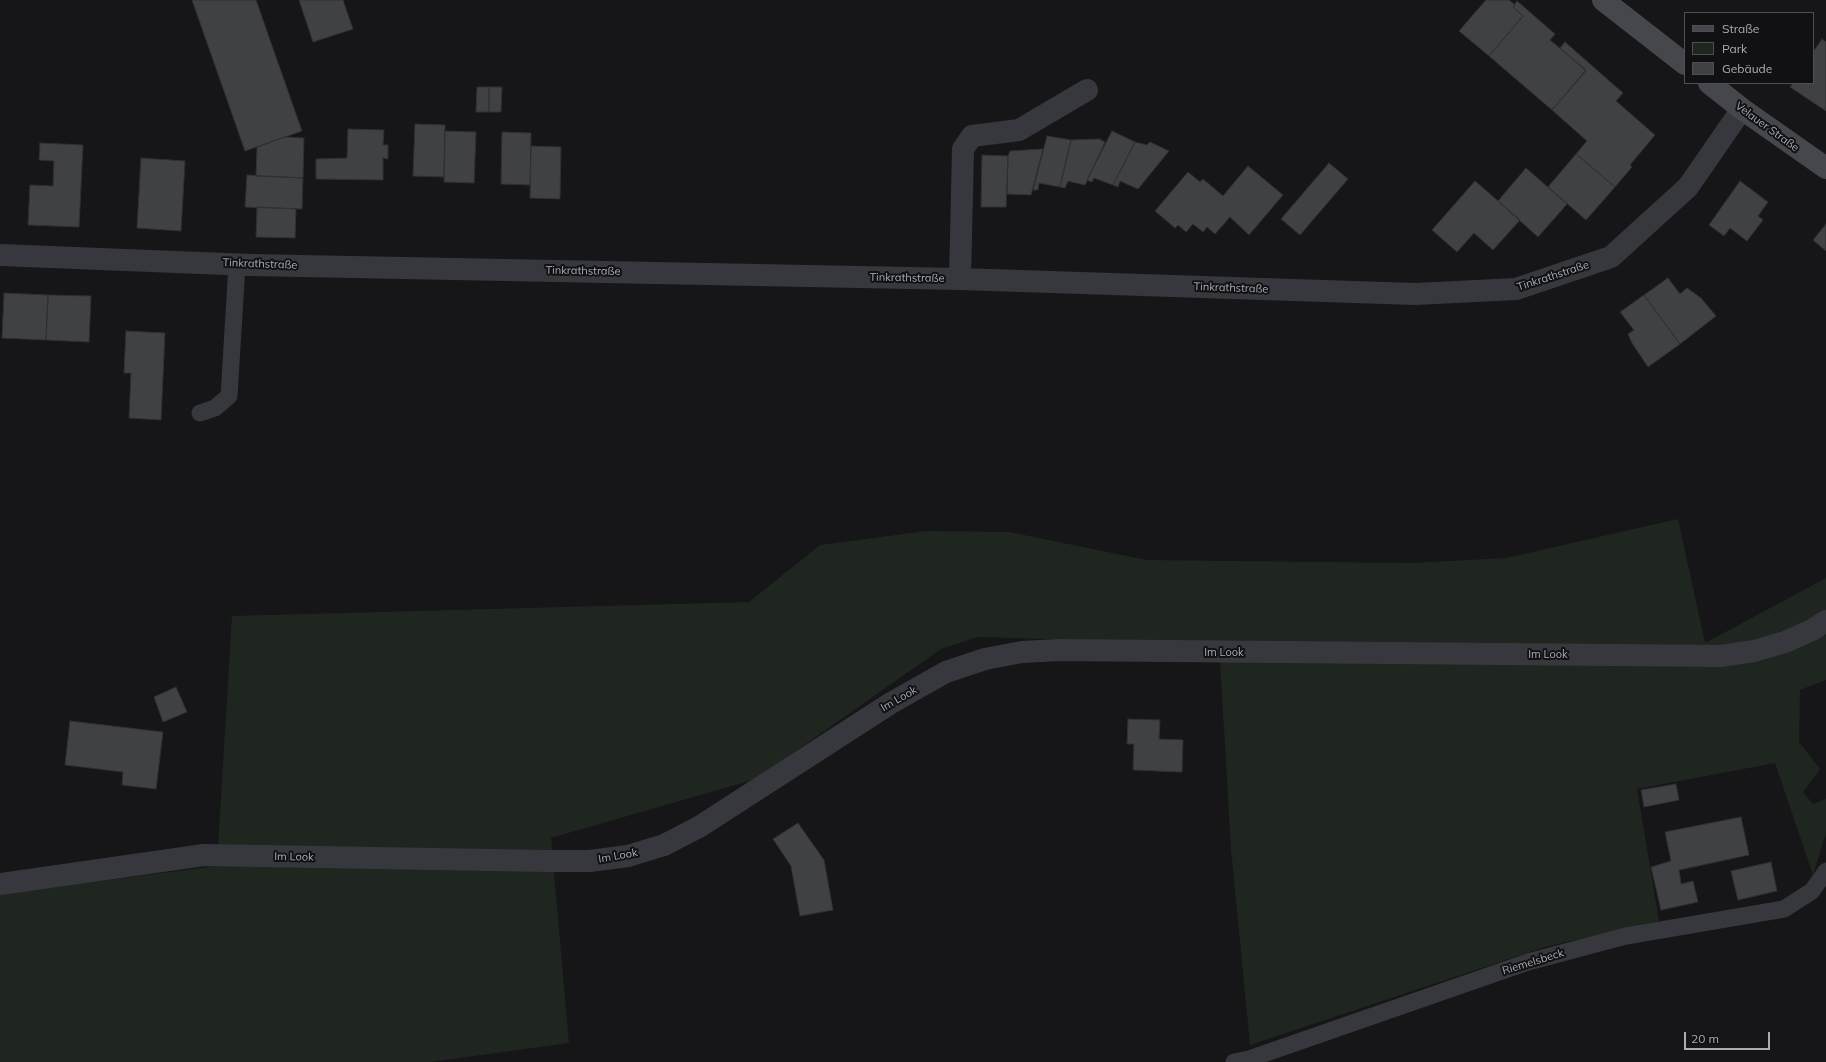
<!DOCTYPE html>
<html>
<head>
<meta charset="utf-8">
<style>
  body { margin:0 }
  #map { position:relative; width:1826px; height:1062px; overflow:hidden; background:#161618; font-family:Mulish,sans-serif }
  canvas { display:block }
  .legend { position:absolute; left:1684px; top:12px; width:130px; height:72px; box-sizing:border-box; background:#111113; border:1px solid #4d4f55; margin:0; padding:5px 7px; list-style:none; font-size:12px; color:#a8adb8 }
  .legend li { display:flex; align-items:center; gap:8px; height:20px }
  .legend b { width:20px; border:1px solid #4d4f55 }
  .scale { position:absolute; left:1684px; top:1032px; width:86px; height:18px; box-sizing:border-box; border:2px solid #a8adb8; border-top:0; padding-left:5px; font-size:12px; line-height:14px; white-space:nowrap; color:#a8adb8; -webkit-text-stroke:3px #111113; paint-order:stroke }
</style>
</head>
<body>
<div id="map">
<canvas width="1826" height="1062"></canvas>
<ul class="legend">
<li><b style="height:5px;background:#45474d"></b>Straße</li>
<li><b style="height:11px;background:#1e261f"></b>Park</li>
<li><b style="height:11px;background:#404145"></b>Gebäude</li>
</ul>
<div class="scale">20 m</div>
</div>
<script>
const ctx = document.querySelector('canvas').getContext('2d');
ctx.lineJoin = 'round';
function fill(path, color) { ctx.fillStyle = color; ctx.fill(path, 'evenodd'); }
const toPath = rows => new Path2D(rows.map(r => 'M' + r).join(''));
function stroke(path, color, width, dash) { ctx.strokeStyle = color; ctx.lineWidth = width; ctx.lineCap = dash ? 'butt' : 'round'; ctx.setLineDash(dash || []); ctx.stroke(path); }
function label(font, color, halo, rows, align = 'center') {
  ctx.font = font + ' Mulish,sans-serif'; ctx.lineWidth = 4; ctx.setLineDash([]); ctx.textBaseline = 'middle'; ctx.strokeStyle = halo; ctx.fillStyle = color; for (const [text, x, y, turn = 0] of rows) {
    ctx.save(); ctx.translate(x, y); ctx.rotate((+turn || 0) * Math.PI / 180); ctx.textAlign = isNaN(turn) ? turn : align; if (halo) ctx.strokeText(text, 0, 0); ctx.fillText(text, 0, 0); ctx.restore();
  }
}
fill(toPath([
  [1678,519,1705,643,1826,578,1826,680,1800,690,1799,742,1820,769,1803,792,1813,804,1826,799,1826,833,1813,875,1775,763,1637,789,1659,921,1545,947,1250,1045,1231,849,1219,644,977,637,941,649,756,779,551,838,569,1043,431,1062,0,1062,0,894,224,865,218,847,232,616,749,602,820,545,926,531,1009,532,1147,560,1411,563,1506,558]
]), '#1e261f');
const building = toPath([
  [192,0,256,0,302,131,245,151,192,0],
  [299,0,343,0,353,29,313,42,299,0],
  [1486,0,1509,0,1515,5,1513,7,1523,16,1489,56,1459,31,1486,0],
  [1517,1,1555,34,1550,40,1586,70,1552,110,1489,56,1523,16,1513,7,1517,1],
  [1822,39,1826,42,1826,111,1790,87,1793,83,1813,83,1813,52,1822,39],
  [1565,42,1623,93,1616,101,1655,135,1630,165,1632,167,1615,187,1576,154,1587,141,1552,110,1586,71,1560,48,1565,42],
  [477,87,489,87,489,112,476,112,477,87],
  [489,87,502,87,501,112,489,112,489,87],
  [415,124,445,125,444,177,413,176,415,124],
  [348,129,384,130,383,145,388,145,388,159,383,158,383,180,316,179,316,159,347,158,348,129],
  [445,131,476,132,474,183,444,182,445,131],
  [1112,131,1135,142,1113,185,1094,178,1092,182,1087,180,1112,131],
  [502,132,531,133,530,185,501,184,502,132],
  [1047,136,1071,140,1060,187,1039,183,1038,190,1033,190,1047,136],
  [285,137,304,138,303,178,256,176,257,147,285,137],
  [1099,139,1105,142,1085,185,1068,181,1065,188,1060,187,1071,140,1099,139],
  [1135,142,1147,145,1150,142,1169,151,1138,189,1120,181,1118,187,1113,185,1135,142],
  [40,143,83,145,79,227,28,225,30,185,53,186,54,161,39,160,40,143],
  [531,146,561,147,560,199,530,198,531,146],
  [1043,149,1031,195,1007,194,1008,156,1010,151,1043,149],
  [1576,154,1615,187,1586,220,1548,187,1576,154],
  [982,155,1008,156,1006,207,981,207,982,155],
  [141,158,185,161,181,231,137,228,141,158],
  [1329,163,1348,179,1300,235,1281,219,1329,163],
  [1248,166,1283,195,1249,235,1230,217,1215,234,1207,227,1203,232,1193,224,1186,232,1178,225,1175,228,1155,211,1188,172,1200,182,1203,179,1223,196,1248,166],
  [1526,168,1567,204,1538,237,1498,201,1526,168],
  [247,175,303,178,302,209,245,207,247,175],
  [1475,181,1520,220,1493,250,1474,233,1457,252,1432,230,1475,181],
  [1740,181,1768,202,1758,216,1763,220,1747,241,1730,228,1724,236,1709,225,1740,181],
  [257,207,296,209,295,238,256,237,257,207],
  [1826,224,1826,251,1813,240,1826,224],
  [1668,278,1680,294,1687,288,1701,298,1716,316,1680,344,1644,295,1668,278],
  [4,293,48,295,46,340,2,338,4,293],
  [48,295,91,296,89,342,46,340,48,295],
  [1644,295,1680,344,1648,367,1632,343,1628,334,1634,330,1620,312,1644,295],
  [126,331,165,333,161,420,129,418,131,373,124,373,126,331],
  [176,687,187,712,163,722,154,697,176,687],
  [1128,719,1160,720,1159,739,1183,740,1182,772,1133,770,1134,744,1127,744,1128,719],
  [70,721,163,732,156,789,122,785,123,772,65,765,70,721],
  [1676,784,1679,800,1644,807,1641,790,1676,784],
  [1741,817,1749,855,1679,870,1681,884,1693,881,1698,902,1661,910,1651,867,1671,861,1665,832,1741,817],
  [798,823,824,860,833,910,800,916,791,866,773,839,798,823],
  [1771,862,1777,891,1738,900,1731,871,1771,862]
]);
fill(building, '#404145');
stroke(building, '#303034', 1);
stroke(toPath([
  [200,413,215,408,229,396,237,264],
  [1234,1062,1249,1059,1528,962,1626,936,1784,909,1812,891,1826,871]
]), '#37383d', 17);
stroke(toPath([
  [0,255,251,265,960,279,1415,294,1516,289,1611,257,1688,187,1742,109],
  [960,279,963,149,972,136,1019,130,1087,90],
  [0,884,204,855,548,861,590,861,628,856,664,845,699,827,891,703,946,672,985,659,1022,652,1059,650,1721,656,1754,651,1785,642,1812,630,1826,621]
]), '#37383d', 22);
stroke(toPath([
  [1603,0,1685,64],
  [1709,83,1742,109,1826,168]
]), '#45474d', 22);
label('11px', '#a8adb8', '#111113', [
  ["Velauer Straße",1767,127,36],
  ["Tinkrathstraße",260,264,2],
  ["Tinkrathstraße",583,271,1],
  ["Tinkrathstraße",1553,276,-18],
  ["Tinkrathstraße",907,278,1],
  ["Tinkrathstraße",1231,288,2],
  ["Im Look",1224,653],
  ["Im Look",1548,655],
  ["Im Look",899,699,-30],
  ["Im Look",618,856,-10],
  ["Im Look",294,857,1],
  ["Riemelsbeck",1533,962,-17]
]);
</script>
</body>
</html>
